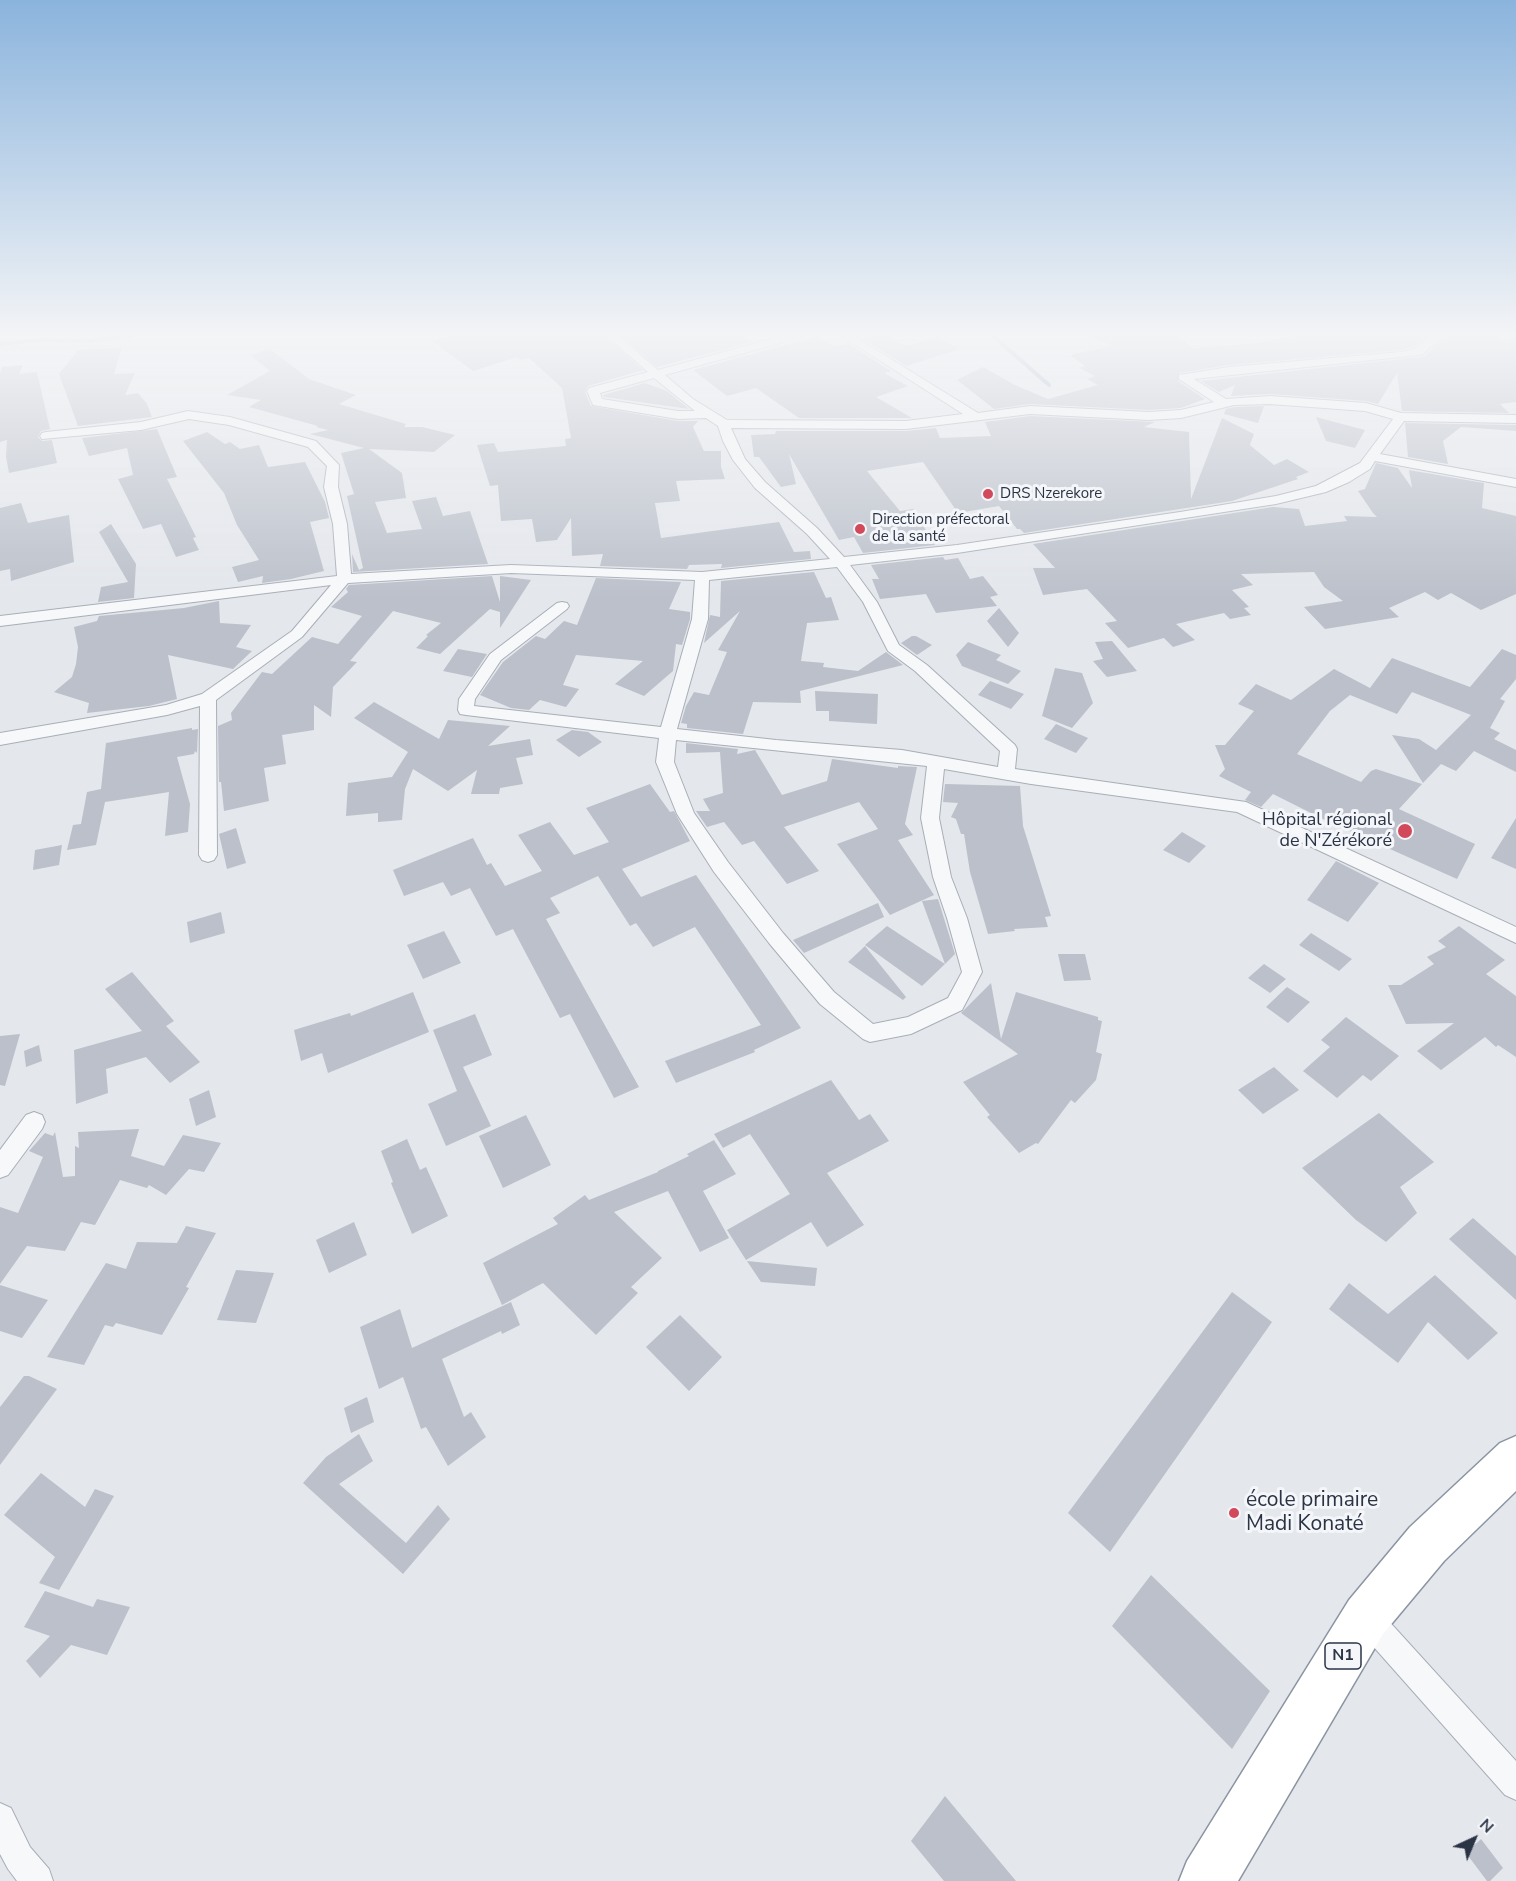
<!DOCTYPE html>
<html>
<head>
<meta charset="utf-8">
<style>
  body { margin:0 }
  #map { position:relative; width:1516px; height:1881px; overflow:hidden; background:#e4e7ec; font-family:"Nunito Sans",sans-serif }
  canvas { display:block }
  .north { position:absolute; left:1444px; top:1809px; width:60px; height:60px; -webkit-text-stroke:4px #f4f6f9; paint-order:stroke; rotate:44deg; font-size:16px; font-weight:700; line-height:24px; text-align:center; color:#2b3445 }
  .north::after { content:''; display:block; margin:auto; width:21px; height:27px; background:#2b3445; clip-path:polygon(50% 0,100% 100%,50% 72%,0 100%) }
</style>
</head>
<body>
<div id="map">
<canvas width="1516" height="1881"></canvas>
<div class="north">N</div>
</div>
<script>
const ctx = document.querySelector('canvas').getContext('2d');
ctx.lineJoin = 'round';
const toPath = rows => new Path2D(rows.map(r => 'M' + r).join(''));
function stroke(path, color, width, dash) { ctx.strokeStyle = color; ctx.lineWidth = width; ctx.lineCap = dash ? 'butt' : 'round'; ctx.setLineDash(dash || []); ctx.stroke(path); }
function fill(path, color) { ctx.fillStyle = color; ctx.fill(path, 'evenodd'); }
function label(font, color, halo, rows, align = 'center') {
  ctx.font = font + ' "Nunito Sans",sans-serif'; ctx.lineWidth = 6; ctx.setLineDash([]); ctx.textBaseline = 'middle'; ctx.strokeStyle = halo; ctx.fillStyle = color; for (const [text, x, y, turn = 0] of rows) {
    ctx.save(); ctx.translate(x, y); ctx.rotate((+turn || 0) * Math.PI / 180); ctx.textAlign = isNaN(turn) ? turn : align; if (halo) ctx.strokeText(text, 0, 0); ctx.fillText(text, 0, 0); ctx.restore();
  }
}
stroke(toPath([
  [992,335,1049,385],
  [0,344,41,340,87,341,132,335]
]), '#9fb4cc', 4);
fill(toPath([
  [454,335,604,335,643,370,588,386,585,392,591,406,678,421,698,421,693,427,704,451,721,451,721,467,725,479,676,481,680,501,655,503,661,538,779,522,794,552,810,551,811,559,721,568,722,564,689,565,687,569,600,566,603,554,572,556,571,518,557,540,536,542,532,519,501,521,498,485,490,486,477,445,494,443,498,452,566,446,565,439,571,438,562,388,529,358,520,360,517,357,473,371,432,341],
  [620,335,741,335,752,342,657,367],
  [874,335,887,335,906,346,937,337,960,349,906,366,862,338],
  [1090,335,1176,335,1193,348,1259,343,1298,335,1429,335,1414,347,1401,350,1229,365,1179,373,1178,381,1205,399,1181,408,1149,410,1030,404,994,409,957,380,983,367,1015,385,1048,399,1098,385,1087,379,1095,376,1079,368,1085,366,1070,355,1111,346],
  [1445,335,1494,335,1504,339,1507,335,1516,335,1516,402,1500,404,1509,413,1402,411,1397,373,1378,404,1366,401,1270,394,1231,396,1235,385,1219,392,1201,381,1419,357,1425,356],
  [818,336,835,347,848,343,891,371,884,373,908,386,876,397,912,418,799,418,756,388,727,396,693,370],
  [122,347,114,374,135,373,125,395,138,393,147,404,152,417,78,426,59,374,78,350],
  [270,349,309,379,356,395,339,404,406,424,404,427,422,427,455,435,434,452,369,449,402,473,406,498,375,502,387,533,422,529,412,501,436,497,443,516,470,511,488,564,353,572,352,554,359,570,363,568,347,496,354,494,341,453,364,448,310,434,328,430,316,427,318,426,249,407,261,400,227,395,270,371,250,355],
  [23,365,19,374,37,372,50,429,41,431,38,437,42,441,52,440,57,463,9,473,6,457,7,440,0,442,0,373,2,367],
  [645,383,667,391,689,409,604,397,603,395],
  [1264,406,1258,423,1224,414,1226,409,1234,407],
  [1030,416,1155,422,1144,427,1189,432,1191,499,1222,418,1254,434,1250,445,1274,465,1287,459,1309,472,1296,477,1298,479,1232,501,1024,533,1020,529,1017,529,999,506,958,513,923,462,867,471,900,511,913,509,935,545,863,553,854,537,839,540,789,454,796,484,781,487,759,457,754,457,751,435,775,434,776,431,906,431,936,428,940,438,991,436,985,422],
  [1316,417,1365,430,1355,448,1326,441],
  [1405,423,1516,425,1516,431,1461,427,1443,441,1448,464,1408,457],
  [157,429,177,477,167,479,196,537,193,538,199,550,176,557,161,524,143,529,118,479,133,475,127,448,89,456,82,438],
  [207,432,225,444,230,442,240,449,259,445,268,467,305,462,325,502,329,518,310,522,324,571,291,579,262,583,263,576,238,582,232,567,259,560,237,525,224,493,183,441],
  [1376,463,1398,468,1412,488,1409,470,1484,483,1482,508,1516,516,1516,594,1481,610,1451,593,1438,600,1425,592,1389,608,1399,617,1325,629,1304,607,1343,601,1324,587,1314,572,1241,574,1253,585,1232,590,1249,607,1244,608,1251,615,1230,619,1224,613,1176,624,1195,640,1173,647,1164,638,1128,648,1105,623,1117,621,1087,589,1043,595,1033,568,1055,568,1033,544,1273,507,1299,509,1305,526,1347,521,1344,516,1377,517,1373,513,1358,491,1365,489],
  [21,503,28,523,69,515,74,562,11,581,10,569,0,571,0,508],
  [111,524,136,564,134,598,98,602,101,587,128,582,99,532],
  [943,557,945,560,958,558,970,579,983,576,998,595,990,597,997,606,936,613,926,594,880,599,872,579,879,579,871,565],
  [814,572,826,598,831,597,839,620,807,623,801,661,824,663,823,667,858,671,886,652,903,665,800,691,801,703,753,702,743,734,687,728,687,724,681,723,686,706,694,692,709,695,727,652,718,650,740,611,704,643,710,615,720,617,721,581],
  [492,576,500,602,500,576,531,580,500,628,500,612,490,609,440,654,416,648,428,636,426,635,441,623,393,611,350,661,357,662,333,687,331,717,314,705,314,730,282,735,286,764,264,768,269,801,224,811,221,782,219,782,218,726,232,720,231,713,262,672,272,674,312,637,338,644,362,616,331,607,348,592,346,589,349,585],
  [596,578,681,582,669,609,690,612,690,619,682,645,676,644,673,671,644,696,615,684,643,661,576,655,563,685,579,689,566,707,540,700,529,710,511,708,480,695,503,662,536,636,545,639,564,621,577,625],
  [219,601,220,623,251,625,236,647,252,651,233,669,168,655,177,699,149,706,87,713,89,703,54,692,72,677,76,664,78,647,74,627,97,621,99,616,184,608],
  [999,608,1019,633,1008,647,987,621],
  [912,636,916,636,932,645,917,655,901,643],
  [1112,641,1137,671,1107,677,1093,661,1103,659,1095,642],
  [968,642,1001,655,996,660,1021,671,1008,684,962,666,956,655],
  [458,649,487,654,472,677,443,671],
  [1502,649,1516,655,1516,679,1500,699,1505,701,1490,728,1500,733,1494,739,1516,750,1516,772,1474,751,1456,771,1441,764,1423,783,1392,735,1419,739,1436,750,1471,715,1412,692,1397,714,1350,695,1330,711,1297,754,1361,782,1371,771,1376,769,1422,784,1399,809,1475,844,1457,879,1325,820,1273,794,1261,807,1245,800,1251,792,1219,776,1225,769,1215,745,1225,745,1254,711,1238,704,1256,684,1291,700,1334,669,1370,688,1392,658,1470,687],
  [1055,668,1082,673,1093,703,1072,728,1042,716],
  [990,681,1024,694,1011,709,978,695],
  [815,691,878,694,877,724,829,721,829,711,816,711],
  [374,702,439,739,448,720,510,726,488,746,530,739,533,755,516,758,523,784,500,788,499,794,471,794,477,770,448,791,413,769,405,789,402,820,378,822,378,813,346,816,348,783,392,777,408,752,354,718],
  [1056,724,1088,738,1076,753,1044,739],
  [192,728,192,730,198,729,197,753,195,751,194,754,177,757,190,804,188,832,165,836,169,792,138,797,105,802,96,845,67,850,73,825,81,824,87,792,101,789,106,743],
  [572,730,588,732,602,742,579,757,556,740],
  [686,743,738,749,737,754,755,750,782,795,827,781,832,759,898,768,898,766,917,767,905,824,913,835,898,840,934,895,890,915,837,844,878,829,859,802,784,827,819,871,787,884,754,841,742,845,724,822,707,827,696,811,710,811,703,799,723,793,720,752,686,753],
  [650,784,670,812,674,811,690,841,622,869,641,897,696,875,801,1028,754,1050,755,1052,676,1083,665,1061,761,1025,695,927,653,947,636,923,630,926,598,876,550,898,560,913,546,919,639,1087,614,1098,570,1014,560,1018,513,929,496,936,470,888,451,896,443,882,404,896,393,870,473,838,487,865,491,863,505,886,542,871,518,835,550,822,574,855,609,842,586,808],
  [945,784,1020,786,1023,826,1051,916,1045,917,1048,927,1014,929,1015,931,988,934,970,872,964,834,961,834,956,819,951,817,958,803,943,802],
  [1516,818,1516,869,1491,858],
  [236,828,246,863,227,869,219,834],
  [1182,832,1206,846,1189,863,1163,850],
  [62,845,59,865,33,870,35,850],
  [1336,861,1379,883,1348,922,1307,900],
  [938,899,955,954,945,964,922,901],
  [878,903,884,917,804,953,793,940],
  [221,912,225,933,190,943,187,922],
  [887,926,945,964,922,986,865,945],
  [1459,926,1505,960,1486,974,1516,996,1516,1057,1498,1045,1496,1047,1485,1037,1441,1070,1417,1051,1454,1023,1406,1024,1388,985,1401,985,1434,964,1427,957,1446,947,1438,941],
  [444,931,461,963,423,979,407,945],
  [1311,933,1352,959,1339,971,1299,945],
  [865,946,906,997,903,1000,848,962],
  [1058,954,1085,954,1091,980,1064,981],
  [1264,964,1286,979,1270,993,1248,978],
  [132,972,174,1021,166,1026,200,1062,170,1083,146,1057,106,1069,108,1093,76,1104,74,1050,142,1031,105,989],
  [991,983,1001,1039,1016,992,1098,1017,1098,1020,1102,1021,1096,1052,1102,1054,1096,1080,1075,1103,1071,1100,1038,1144,1036,1143,1019,1153,987,1117,990,1115,963,1082,1018,1054,961,1013],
  [1287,987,1310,1002,1288,1023,1266,1007],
  [413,992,429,1032,328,1073,322,1053,301,1061,294,1030,350,1013,351,1016],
  [475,1014,492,1055,463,1067,491,1126,446,1146,428,1104,457,1091,433,1030],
  [1346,1017,1399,1056,1371,1081,1363,1075,1337,1098,1303,1071,1330,1047,1321,1040],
  [20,1034,5,1086,0,1085,0,1036],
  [39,1045,42,1061,26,1067,24,1051],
  [1274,1067,1299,1090,1263,1114,1238,1090],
  [831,1080,859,1120,870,1114,889,1141,827,1173,864,1225,827,1247,811,1222,746,1260,727,1230,790,1194,750,1134,723,1148,714,1134],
  [209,1090,216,1117,196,1126,189,1099],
  [1379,1113,1434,1162,1400,1187,1417,1213,1386,1242,1356,1220,1302,1168],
  [526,1115,551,1165,503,1188,479,1136],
  [139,1129,131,1156,164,1166,183,1135,221,1143,204,1172,189,1169,166,1195,149,1185,147,1188,120,1180,95,1225,81,1222,65,1251,27,1246,0,1284,0,1207,18,1213,43,1157,29,1151,45,1133,53,1136,55,1132,63,1177,75,1176,75,1146,79,1148,78,1132],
  [407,1139,420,1170,426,1167,448,1216,412,1234,391,1183,393,1182,381,1151],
  [714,1140,736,1174,703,1191,729,1238,700,1252,668,1191,614,1212,662,1258,631,1287,638,1293,596,1335,543,1283,502,1305,483,1263,558,1224,553,1218,585,1195,589,1200,658,1172,658,1171,689,1156,687,1154],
  [1473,1218,1516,1256,1516,1300,1449,1239],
  [354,1222,367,1255,329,1273,316,1240],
  [186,1226,216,1233,186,1287,189,1288,162,1335,116,1323,113,1327,105,1325,84,1365,47,1357,106,1263,126,1269,137,1242,177,1243],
  [747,1261,817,1268,815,1286,761,1282],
  [236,1270,274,1273,256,1323,217,1320],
  [1435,1275,1498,1333,1468,1360,1428,1322,1398,1363,1329,1309,1349,1283,1388,1314],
  [0,1285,48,1300,22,1338,0,1331],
  [1232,1292,1272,1322,1110,1552,1068,1513],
  [511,1302,520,1325,502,1334,501,1331,442,1359,464,1417,471,1412,486,1437,448,1466,426,1427,421,1429,403,1377,379,1389,360,1327,400,1309,412,1348],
  [680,1315,722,1357,689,1391,646,1347],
  [24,1376,29,1376,57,1389,0,1465,0,1407],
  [367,1397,374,1422,351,1433,344,1408],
  [359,1434,373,1461,339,1484,406,1543,438,1505,450,1519,403,1574,303,1483,326,1457],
  [41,1473,85,1507,95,1489,114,1496,59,1590,39,1583,55,1557,4,1515],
  [1151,1575,1270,1691,1232,1749,1112,1626],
  [45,1591,93,1607,97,1599,130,1607,107,1655,71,1645,40,1678,26,1661,50,1636,24,1627],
  [945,1796,1016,1881,944,1881,911,1841],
  [1481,1839,1503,1868,1490,1881,1487,1881,1466,1853]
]), '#bbc0ca');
const street = toPath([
  [606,335,617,335,658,370,786,335,803,335,802,337,665,375,693,399,727,420,906,421,963,414,840,335,852,335,978,413,1030,406,1149,412,1181,410,1214,402,1179,379,1179,375,1229,367,1401,352,1415,349,1432,335,1443,335,1423,354,1419,355,1194,379,1226,399,1270,396,1366,403,1401,413,1516,415,1516,423,1404,421,1380,454,1516,479,1516,487,1375,461,1370,469,1349,482,1326,492,1276,504,957,553,850,565,877,602,899,645,927,665,1015,745,1017,749,1015,769,1246,802,1516,927,1516,943,1237,812,1031,784,944,769,939,818,951,877,967,918,982,972,962,1010,911,1034,870,1042,863,1039,820,1004,769,943,714,872,677,814,656,762,659,738,466,715,460,714,458,710,459,699,490,654,557,603,562,602,567,603,569,606,567,609,501,660,475,699,474,706,661,727,692,619,695,580,511,573,348,583,302,637,216,700,217,855,214,860,208,862,202,860,199,855,200,706,167,715,0,745,0,733,166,705,202,694,292,631,331,585,0,626,0,616,337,576,333,524,324,487,327,466,308,447,229,425,189,419,141,430,42,439,40,436,42,433,46,432,141,422,188,411,230,417,316,441,339,465,338,487,347,524,351,574,511,565,702,572,830,559,807,534,755,488,733,460,723,441,718,426,706,418,678,419,593,405,587,391,589,388,648,372,606,335],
  [654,378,695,411,678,411,602,399,600,393,654,378],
  [1270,404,1365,411,1393,419,1360,463,1316,486,1276,496,1180,512,957,545,844,557,817,528,765,482,745,459,731,428,906,429,1030,414,1149,420,1181,418,1234,405,1270,404],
  [837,567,863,602,888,651,915,671,1000,751,998,767,902,750,776,740,677,729,708,619,709,580,837,567],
  [676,740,927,766,921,818,933,877,947,918,962,972,948,998,908,1017,873,1024,834,992,783,933,728,862,694,813,674,762,676,740],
  [34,1112,42,1115,45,1122,42,1129,8,1175,0,1178,0,1150,26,1115,34,1112],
  [1366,1603,1376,1607,1516,1761,1516,1800,1505,1795,1356,1627,1352,1617,1356,1607,1366,1603],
  [0,1803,11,1808,30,1847,49,1869,53,1881,17,1881,8,1869,0,1854,0,1803]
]);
const highway = toPath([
  [1516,1436,1516,1491,1444,1561,1383,1634,1238,1881,1179,1881,1187,1861,1349,1600,1410,1527,1500,1443,1516,1436]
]);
stroke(street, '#a9aeb7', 2);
stroke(highway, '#8b94a3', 3);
fill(street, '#f7f8fa');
fill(highway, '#fff');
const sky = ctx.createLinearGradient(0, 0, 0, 598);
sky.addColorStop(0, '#8bb4dd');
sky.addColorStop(0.56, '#f3f4f6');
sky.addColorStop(1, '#f3f4f600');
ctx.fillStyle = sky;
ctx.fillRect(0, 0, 1516, 598);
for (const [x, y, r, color] of [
  [988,494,6,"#d1495b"],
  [860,529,6,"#d1495b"],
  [1405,831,8,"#d1495b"],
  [1234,1513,6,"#d1495b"]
]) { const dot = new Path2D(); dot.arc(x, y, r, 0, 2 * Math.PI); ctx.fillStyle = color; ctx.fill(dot); stroke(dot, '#f4f6f9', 2); }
label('15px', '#2b3445', '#f4f6f9', [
  ["DRS Nzerekore",1000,494],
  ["Direction préfectoral",872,520],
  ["de la santé",872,537]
], 'left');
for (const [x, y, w] of [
  [1343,1656,36]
]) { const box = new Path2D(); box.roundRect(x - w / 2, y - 13, w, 26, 4.5); ctx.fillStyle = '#f4f6f9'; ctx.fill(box); stroke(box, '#2b3445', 1.5); }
label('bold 16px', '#2b3445', null, [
  ["N1",1343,1656]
]);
label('18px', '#2b3445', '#f4f6f9', [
  ["Hôpital régional",1392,821],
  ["de N'Zérékoré",1392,842]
], 'right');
label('21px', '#2b3445', '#f4f6f9', [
  ["école primaire",1246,1501],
  ["Madi Konaté",1246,1525]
], 'left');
</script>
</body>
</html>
